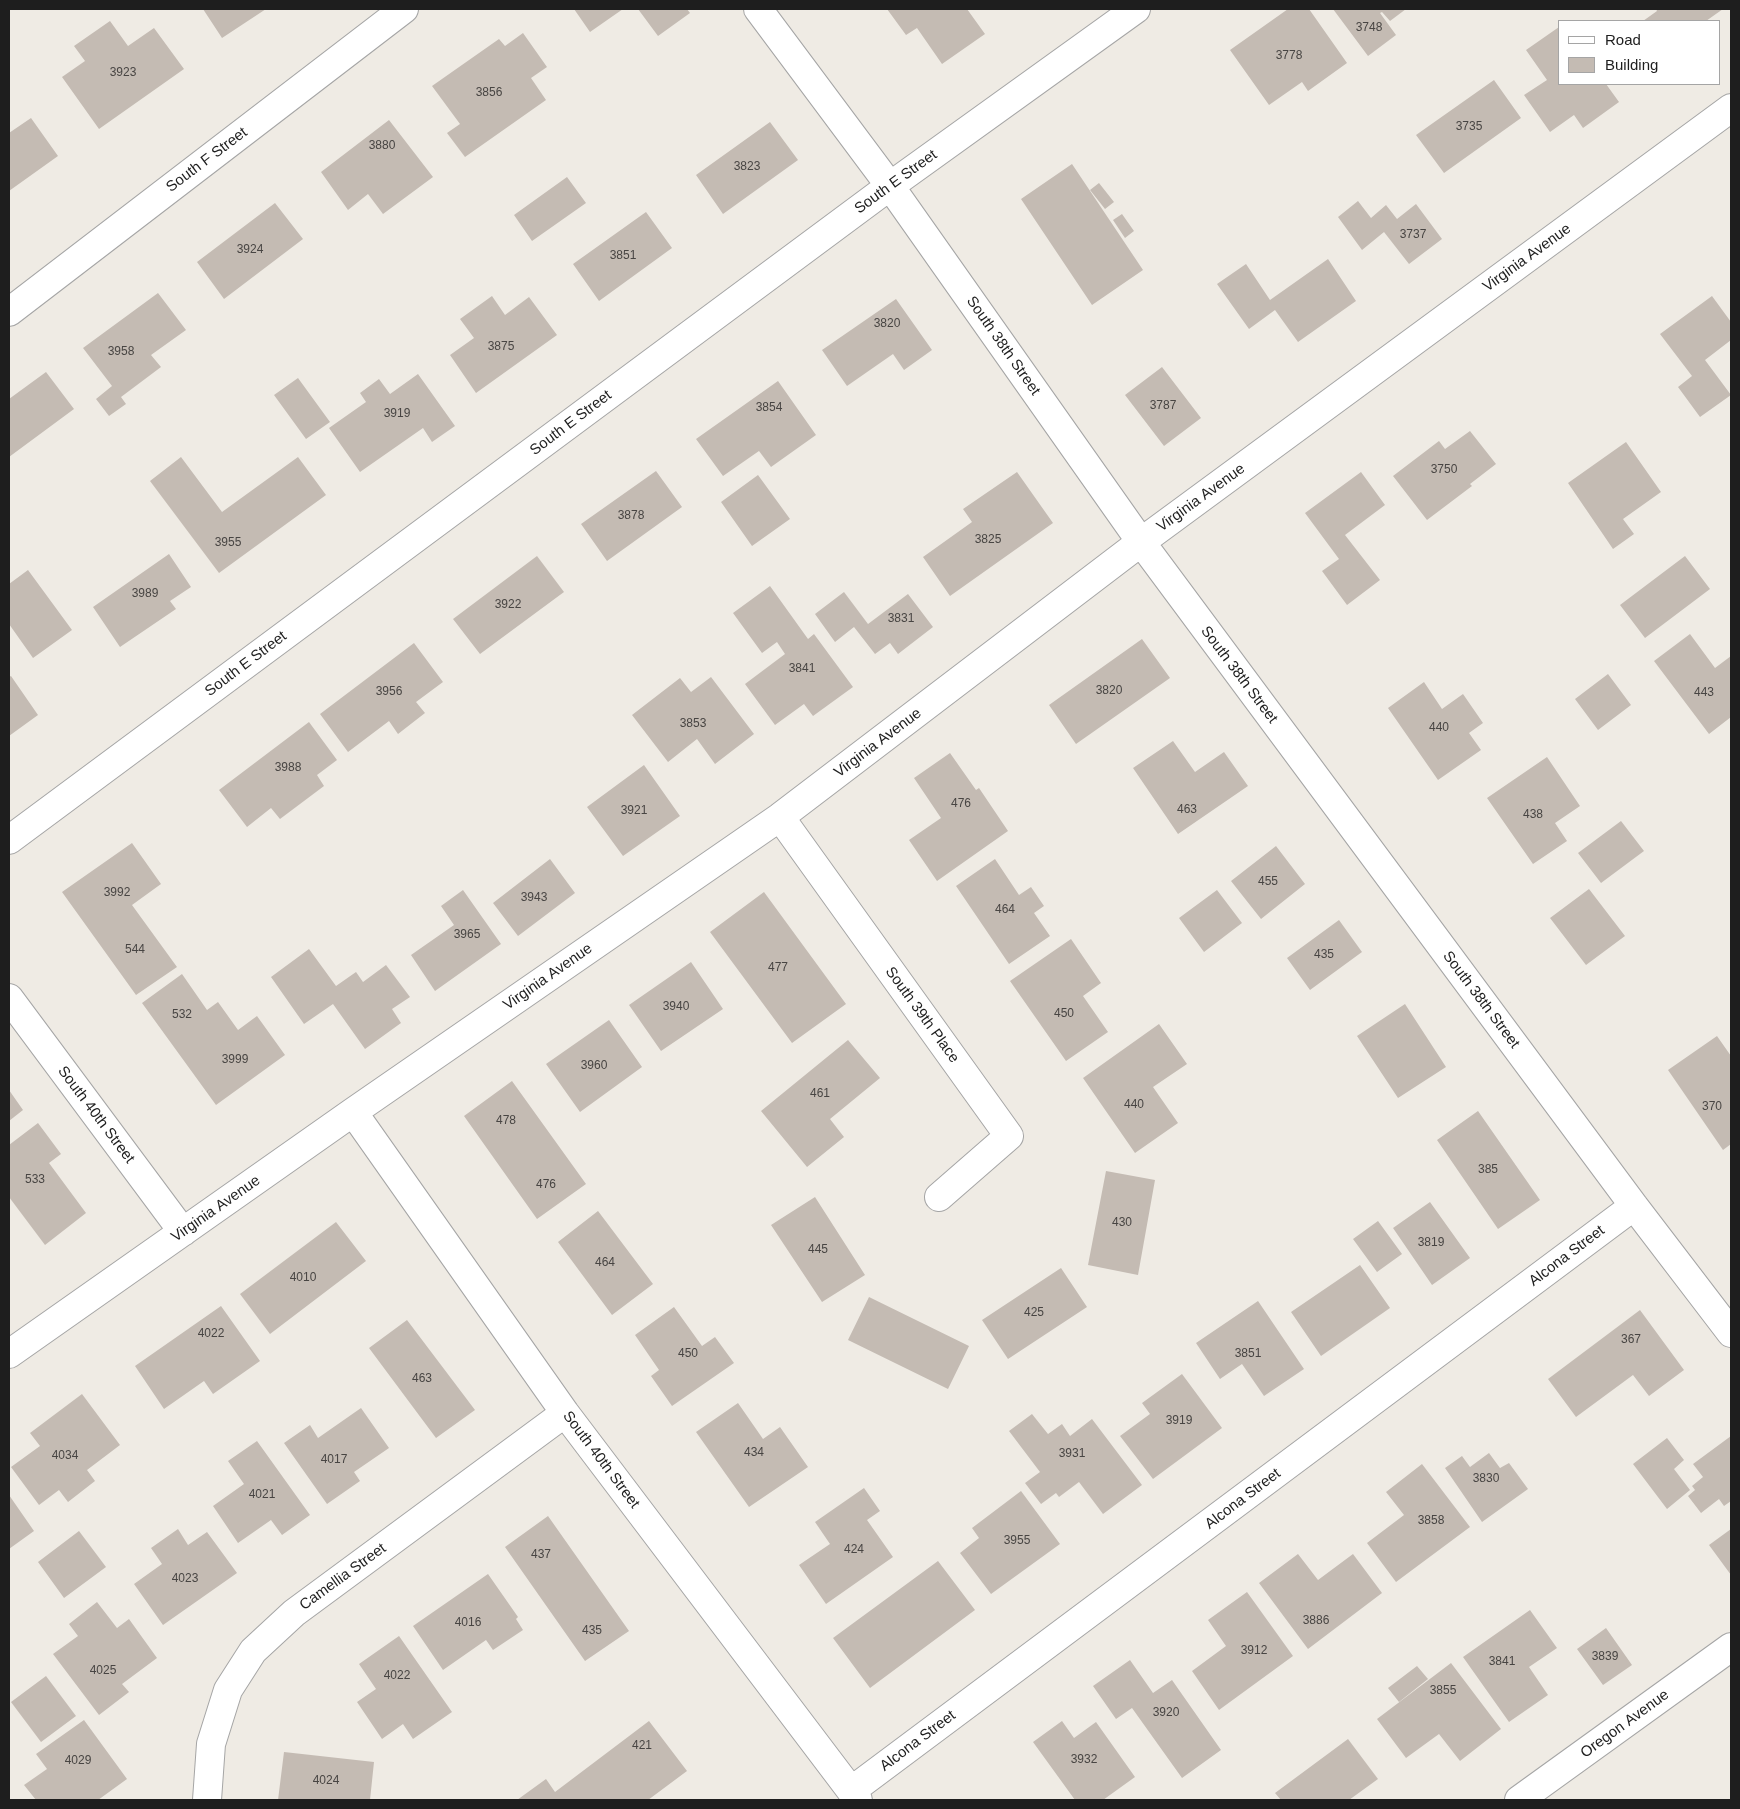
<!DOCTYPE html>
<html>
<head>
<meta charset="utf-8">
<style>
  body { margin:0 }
  #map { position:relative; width:1740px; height:1809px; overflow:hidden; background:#efebe4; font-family:Arial,sans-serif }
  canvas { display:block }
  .frame { position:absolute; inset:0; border:10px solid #1e1e1e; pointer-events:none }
  .legend { position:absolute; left:1558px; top:20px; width:162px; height:65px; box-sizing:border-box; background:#fff; border:1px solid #a5a5a5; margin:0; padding:6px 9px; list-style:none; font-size:15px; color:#1e1e1e }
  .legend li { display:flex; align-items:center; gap:10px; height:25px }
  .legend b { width:25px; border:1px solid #a5a5a5 }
</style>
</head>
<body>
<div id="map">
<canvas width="1740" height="1809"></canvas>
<div class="frame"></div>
<ul class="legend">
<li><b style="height:6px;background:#fff"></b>Road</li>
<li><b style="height:14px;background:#c4bbb3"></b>Building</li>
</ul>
</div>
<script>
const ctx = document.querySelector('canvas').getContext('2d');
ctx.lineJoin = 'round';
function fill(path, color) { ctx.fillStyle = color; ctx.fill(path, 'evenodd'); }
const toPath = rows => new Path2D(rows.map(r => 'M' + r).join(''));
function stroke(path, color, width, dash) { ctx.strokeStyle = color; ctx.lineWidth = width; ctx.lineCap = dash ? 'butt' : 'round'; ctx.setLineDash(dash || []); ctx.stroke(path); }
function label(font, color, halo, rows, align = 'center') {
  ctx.font = font + ' Arial,sans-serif'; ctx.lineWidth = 4; ctx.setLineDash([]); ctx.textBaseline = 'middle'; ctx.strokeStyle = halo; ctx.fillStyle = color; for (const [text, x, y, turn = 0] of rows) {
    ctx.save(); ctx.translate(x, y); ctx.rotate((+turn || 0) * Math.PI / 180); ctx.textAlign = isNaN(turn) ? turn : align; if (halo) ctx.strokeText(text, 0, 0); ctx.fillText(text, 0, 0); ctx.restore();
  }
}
fill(toPath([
  [203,9,266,9,222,38],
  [574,9,623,9,590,32],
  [638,9,687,9,690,13,658,36],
  [887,9,967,9,985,34,942,64,917,28,906,35],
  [1288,9,1309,9,1347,63,1308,91,1302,82,1269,105,1230,50],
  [1333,9,1406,9,1390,21,1382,12,1380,13,1396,35,1368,56],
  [1656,9,1723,9,1706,21,1643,21,1657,11],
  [110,21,128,46,154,28,184,69,99,129,62,77,85,61,74,46],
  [1559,27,1559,84,1606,84,1619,102,1583,128,1574,115,1550,132,1524,95,1547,80,1526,50],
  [523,33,547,67,531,78,546,100,465,157,447,133,460,124,432,86,499,39,505,46],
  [1494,80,1521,118,1444,173,1416,135],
  [31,118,58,156,9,191,9,133],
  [389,120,433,177,383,214,368,194,348,210,321,172],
  [770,122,798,160,723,214,696,175],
  [1072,164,1143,270,1092,305,1021,199],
  [567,177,586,203,532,241,514,215],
  [1099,183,1114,202,1105,209,1090,190],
  [1358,201,1371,218,1386,205,1397,219,1416,204,1442,239,1409,264,1384,232,1362,250,1338,217],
  [275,203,303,239,224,299,197,262],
  [646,212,672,248,599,301,573,264],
  [1122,214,1134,231,1125,238,1113,220],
  [1328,259,1356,301,1298,342,1275,310,1249,329,1217,284,1246,264,1270,300],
  [158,293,186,330,151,355,161,367,121,397,126,404,109,416,96,399,112,386,83,348],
  [492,296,505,315,529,297,557,335,476,393,450,355,474,338,460,319],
  [1712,296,1731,322,1731,340,1705,360,1731,395,1700,417,1678,387,1692,376,1660,334],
  [896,299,932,350,904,370,893,354,847,386,822,350],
  [1162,367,1201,418,1164,446,1125,395],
  [46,372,74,409,9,457,9,399],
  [418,374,455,426,432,442,423,428,360,472,329,428,366,402,360,393,379,379,390,394],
  [298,378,330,422,306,439,274,395],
  [778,381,816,435,771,467,759,451,723,476,696,439],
  [1470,431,1496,464,1470,484,1472,486,1427,520,1393,476,1439,441,1445,449],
  [1626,442,1661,492,1623,519,1634,534,1613,549,1568,483],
  [181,457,222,512,298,457,326,495,219,573,150,481],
  [656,471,682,507,607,561,581,524],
  [1017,472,1053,523,950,596,923,557,972,522,963,509],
  [1361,472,1385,505,1345,535,1380,580,1347,605,1322,571,1339,559,1305,513],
  [758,475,790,519,752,546,721,502],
  [169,554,191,587,170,601,176,609,120,647,93,607],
  [537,556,564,592,480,654,453,619],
  [1685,556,1710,589,1645,638,1620,605],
  [28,570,72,630,33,658,9,624,9,584],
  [770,586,808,639,814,634,853,687,813,716,804,704,775,725,745,684,785,654,777,642,762,653,733,613],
  [844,592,868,624,908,594,933,627,898,654,890,643,875,654,854,627,835,642,815,614],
  [1690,634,1715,668,1731,656,1731,717,1709,734,1654,661],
  [1142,639,1170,678,1076,744,1049,705],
  [414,643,443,682,416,702,425,713,398,734,389,721,348,752,320,714],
  [1608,674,1631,705,1598,730,1575,699],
  [11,676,38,715,9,736,9,677],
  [711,677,754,734,715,764,697,739,668,762,632,715,680,678,691,692],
  [1424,682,1442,709,1463,694,1483,723,1469,733,1481,750,1438,780,1388,708],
  [309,722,337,760,317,775,324,786,280,819,271,808,247,827,219,790],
  [1173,741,1195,772,1224,752,1248,786,1178,834,1133,768],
  [950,753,976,790,979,788,1008,831,937,881,909,840,941,818,914,778],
  [1547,757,1580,806,1555,823,1567,841,1533,864,1487,798],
  [644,765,680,816,623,856,587,807],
  [1621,821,1644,851,1601,883,1578,853],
  [132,843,161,884,132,905,177,967,136,995,62,892],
  [1276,846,1305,884,1261,919,1231,881],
  [550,859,575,893,518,936,493,903],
  [995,859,1019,895,1031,887,1044,906,1034,913,1050,936,1009,964,956,886],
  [1589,889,1625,936,1586,965,1550,918],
  [463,890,501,944,435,991,411,955,454,925,441,906],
  [1217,890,1242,923,1204,952,1179,918],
  [764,892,846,1004,792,1043,710,932],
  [1339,920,1362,952,1310,990,1287,958],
  [1071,939,1101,983,1083,996,1108,1032,1066,1061,1010,981],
  [309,949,336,986,356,972,363,982,386,965,410,997,392,1009,401,1023,365,1049,333,1004,304,1024,271,977],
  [691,962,723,1009,661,1051,629,1005],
  [182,974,207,1010,218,1002,238,1030,257,1016,285,1055,216,1105,142,1003],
  [1405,1004,1446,1067,1398,1098,1357,1036],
  [609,1020,642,1067,580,1112,546,1064],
  [1159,1024,1187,1064,1153,1087,1178,1123,1135,1153,1083,1078],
  [1717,1036,1731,1056,1731,1144,1723,1150,1668,1070],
  [848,1040,880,1078,830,1119,844,1137,807,1167,761,1111],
  [512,1081,586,1184,537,1219,464,1116],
  [9,1090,23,1110,9,1121],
  [1478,1111,1540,1200,1498,1229,1437,1140],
  [38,1123,61,1154,49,1163,86,1213,45,1245,9,1197,9,1145],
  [1106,1171,1155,1180,1138,1275,1088,1265],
  [815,1197,865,1275,822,1302,771,1225],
  [1430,1202,1470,1258,1432,1285,1393,1228],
  [598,1211,653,1284,612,1315,558,1242],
  [1378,1221,1402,1254,1377,1272,1353,1239],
  [336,1222,366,1261,270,1334,240,1294],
  [1360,1265,1390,1308,1321,1356,1291,1312],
  [1061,1268,1087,1307,1008,1359,982,1320],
  [869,1297,969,1346,948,1389,848,1340],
  [1258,1301,1304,1369,1264,1396,1242,1364,1220,1379,1196,1343],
  [221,1306,260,1361,213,1394,204,1381,164,1409,135,1366],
  [674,1307,702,1346,715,1337,734,1363,672,1406,651,1376,659,1370,635,1335],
  [1640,1310,1684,1370,1649,1396,1633,1375,1576,1417,1548,1379],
  [407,1320,475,1410,436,1438,369,1348],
  [1182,1374,1222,1428,1153,1479,1120,1436,1150,1414,1142,1403],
  [82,1394,120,1445,87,1470,95,1481,68,1502,59,1490,39,1505,11,1467,40,1446,30,1433],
  [738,1403,763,1439,780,1427,808,1467,749,1507,696,1432],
  [361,1408,389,1448,354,1472,360,1481,327,1504,284,1443,310,1425,318,1438],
  [1032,1414,1048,1434,1062,1424,1070,1436,1092,1419,1142,1485,1103,1514,1079,1482,1059,1497,1056,1493,1041,1504,1025,1483,1040,1472,1009,1431],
  [1731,1436,1731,1501,1724,1506,1719,1499,1701,1513,1688,1496,1695,1490,1692,1486,1703,1477,1693,1464],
  [1667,1438,1684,1460,1674,1469,1690,1490,1667,1509,1633,1464],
  [257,1441,310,1515,282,1535,271,1520,238,1543,213,1506,244,1484,228,1461],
  [1489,1453,1500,1468,1509,1463,1528,1489,1482,1522,1445,1468,1462,1456,1470,1467],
  [1422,1464,1470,1527,1396,1582,1367,1543,1404,1515,1386,1492],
  [864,1488,880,1511,867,1520,893,1557,826,1604,799,1565,830,1544,815,1522],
  [1021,1491,1060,1544,991,1594,960,1553,979,1538,972,1528],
  [9,1495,34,1531,9,1549],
  [548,1516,629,1631,585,1661,505,1547],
  [178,1529,188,1545,207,1532,237,1573,163,1625,134,1584,162,1564,151,1548],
  [1731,1529,1731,1575,1709,1545],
  [79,1531,106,1567,64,1598,38,1562],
  [1298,1554,1318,1580,1353,1554,1382,1593,1308,1649,1259,1583],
  [938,1561,975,1610,870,1688,833,1638],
  [488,1574,518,1617,516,1619,523,1630,493,1650,486,1640,443,1670,413,1626],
  [1247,1592,1293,1656,1219,1710,1192,1671,1226,1646,1208,1620],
  [97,1602,117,1628,129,1619,157,1658,122,1684,129,1692,99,1715,53,1654,78,1636,69,1624],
  [1530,1610,1557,1648,1529,1667,1548,1695,1509,1722,1463,1657],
  [1606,1628,1632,1665,1603,1685,1577,1649],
  [399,1636,452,1712,413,1739,403,1724,382,1739,357,1702,376,1689,359,1664],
  [1130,1660,1153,1693,1172,1680,1221,1750,1182,1778,1132,1708,1116,1719,1093,1686],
  [1451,1663,1501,1729,1460,1761,1439,1734,1406,1758,1377,1719],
  [1417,1666,1428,1679,1399,1702,1388,1688],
  [46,1676,76,1716,41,1742,11,1702],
  [84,1720,127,1779,98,1800,36,1800,24,1785,47,1769,36,1754],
  [649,1721,687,1771,648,1800,517,1800,546,1779,555,1792],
  [1062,1721,1074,1738,1096,1722,1135,1777,1103,1800,1075,1800,1033,1742],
  [1348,1739,1378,1779,1349,1800,1281,1800,1275,1793],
  [284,1752,374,1762,370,1800,278,1800]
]), '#c4bbb3');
const minor = toPath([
  [758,9,890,186,1141,542,1634,1206,1731,1333],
  [9,312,404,9],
  [780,817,1009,1136,939,1197],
  [9,840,890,186,1136,9],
  [9,998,183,1232],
  [353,1112,565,1413,858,1800],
  [9,1354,353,1112,780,817,1141,542,1731,108],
  [851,1791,1634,1206],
  [207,1800,211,1744,228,1690,253,1651,294,1613,565,1413],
  [1519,1800,1731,1647]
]);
stroke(minor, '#a5a5a5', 30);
stroke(minor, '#fff', 28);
label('12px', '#484543', null, [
  ["3748",1369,28],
  ["3778",1289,56],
  ["3923",123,73],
  ["3856",489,93],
  ["3735",1469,127],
  ["3880",382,146],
  ["3823",747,167],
  ["3737",1413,235],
  ["3924",250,250],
  ["3851",623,256],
  ["3820",887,324],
  ["3875",501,347],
  ["3958",121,352],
  ["3787",1163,406],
  ["3854",769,408],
  ["3919",397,414],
  ["3750",1444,470],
  ["3878",631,516],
  ["3825",988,540],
  ["3955",228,543],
  ["3989",145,594],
  ["3922",508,605],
  ["3831",901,619],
  ["3841",802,669],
  ["3820",1109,691],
  ["3956",389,692],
  ["443",1704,693],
  ["3853",693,724],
  ["440",1439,728],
  ["3988",288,768],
  ["476",961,804],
  ["463",1187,810],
  ["3921",634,811],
  ["438",1533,815],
  ["455",1268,882],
  ["3992",117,893],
  ["3943",534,898],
  ["464",1005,910],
  ["3965",467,935],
  ["544",135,950],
  ["435",1324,955],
  ["477",778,968],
  ["3940",676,1007],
  ["450",1064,1014],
  ["532",182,1015],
  ["3999",235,1060],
  ["3960",594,1066],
  ["461",820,1094],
  ["440",1134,1105],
  ["370",1712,1107],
  ["478",506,1121],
  ["385",1488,1170],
  ["533",35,1180],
  ["476",546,1185],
  ["430",1122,1223],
  ["3819",1431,1243],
  ["445",818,1250],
  ["464",605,1263],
  ["4010",303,1278],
  ["425",1034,1313],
  ["4022",211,1334],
  ["367",1631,1340],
  ["450",688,1354],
  ["3851",1248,1354],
  ["463",422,1379],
  ["3919",1179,1421],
  ["434",754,1453],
  ["3931",1072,1454],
  ["4034",65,1456],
  ["4017",334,1460],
  ["3830",1486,1479],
  ["4021",262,1495],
  ["3858",1431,1521],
  ["3955",1017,1541],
  ["424",854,1550],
  ["437",541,1555],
  ["4023",185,1579],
  ["3886",1316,1621],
  ["4016",468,1623],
  ["435",592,1631],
  ["3912",1254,1651],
  ["3839",1605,1657],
  ["3841",1502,1662],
  ["4025",103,1671],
  ["4022",397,1676],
  ["3855",1443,1691],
  ["3920",1166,1713],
  ["421",642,1746],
  ["3932",1084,1760],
  ["4029",78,1761],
  ["4024",326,1781]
]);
label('15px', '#1e1e1e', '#fff', [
  ["South F Street",207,160,-37],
  ["South E Street",896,182,-36],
  ["Virginia Avenue",1527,258,-36],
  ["South 38th Street",1003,346,55],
  ["South E Street",571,423,-37],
  ["Virginia Avenue",1201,498,-36],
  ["South E Street",246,664,-37],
  ["South 38th Street",1239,675,53],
  ["Virginia Avenue",878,743,-37],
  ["Virginia Avenue",548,977,-35],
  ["South 38th Street",1481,1000,53],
  ["South 39th Place",922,1015,54],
  ["South 40th Street",96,1115,53],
  ["Virginia Avenue",216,1209,-35],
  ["Alcona Street",1567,1256,-37],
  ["South 40th Street",601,1460,53],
  ["Alcona Street",1243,1499,-37],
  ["Camellia Street",343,1577,-36],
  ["Oregon Avenue",1625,1724,-36],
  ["Alcona Street",918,1741,-37]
]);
</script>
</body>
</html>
